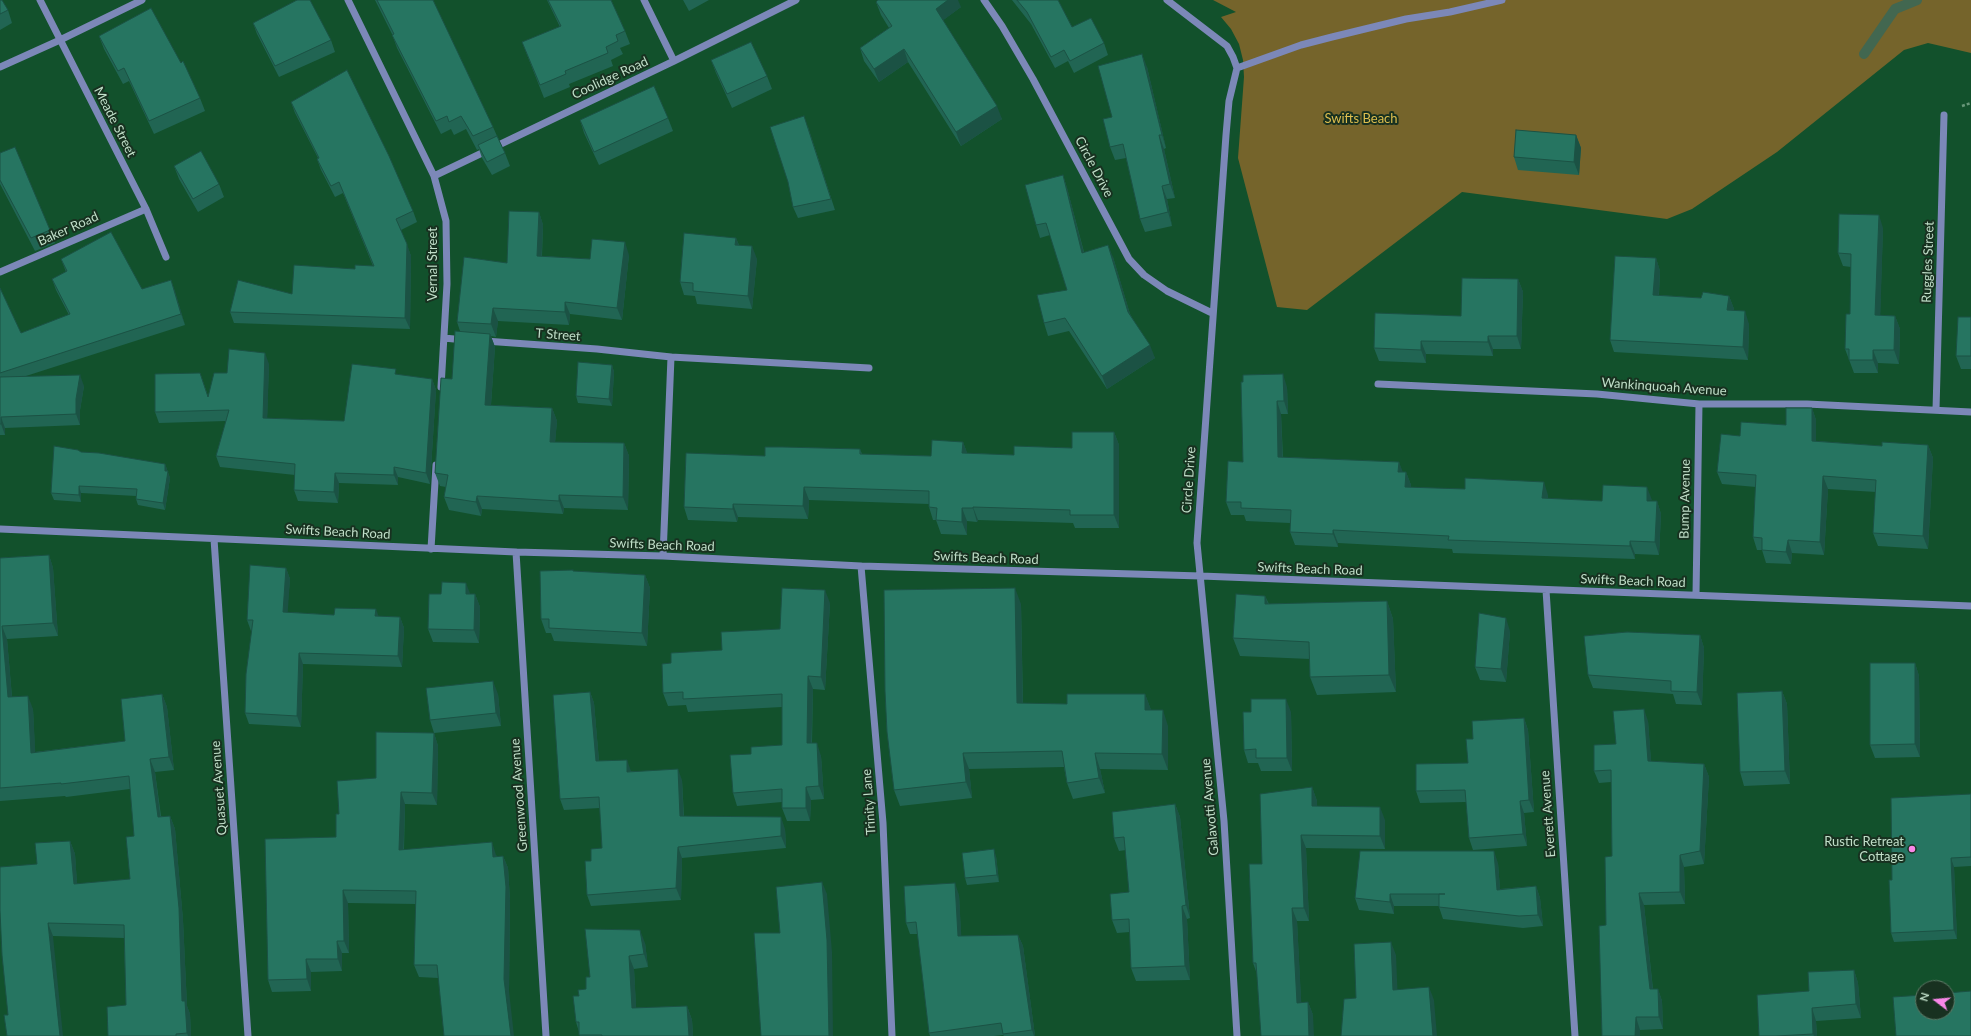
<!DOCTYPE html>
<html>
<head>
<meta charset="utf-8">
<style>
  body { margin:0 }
  #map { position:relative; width:1971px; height:1036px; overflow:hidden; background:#12512c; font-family:Lato,sans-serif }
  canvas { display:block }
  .north { position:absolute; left:1915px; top:980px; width:40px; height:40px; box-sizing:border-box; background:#183120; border:1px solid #5c7764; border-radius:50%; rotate:286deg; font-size:11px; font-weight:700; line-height:16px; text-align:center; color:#c1dfc9 }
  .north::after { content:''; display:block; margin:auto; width:14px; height:18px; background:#f987e8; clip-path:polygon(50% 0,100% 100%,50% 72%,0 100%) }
</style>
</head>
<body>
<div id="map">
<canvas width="1971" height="1036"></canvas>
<div class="north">N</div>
</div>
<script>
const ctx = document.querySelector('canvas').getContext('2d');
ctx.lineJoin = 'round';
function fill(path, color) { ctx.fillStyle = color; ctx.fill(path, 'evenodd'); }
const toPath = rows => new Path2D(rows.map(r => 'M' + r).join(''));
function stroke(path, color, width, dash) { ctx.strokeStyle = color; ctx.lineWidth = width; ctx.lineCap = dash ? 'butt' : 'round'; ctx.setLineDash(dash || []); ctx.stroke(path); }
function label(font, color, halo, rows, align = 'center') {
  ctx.font = font + ' Lato,sans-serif'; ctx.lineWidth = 4; ctx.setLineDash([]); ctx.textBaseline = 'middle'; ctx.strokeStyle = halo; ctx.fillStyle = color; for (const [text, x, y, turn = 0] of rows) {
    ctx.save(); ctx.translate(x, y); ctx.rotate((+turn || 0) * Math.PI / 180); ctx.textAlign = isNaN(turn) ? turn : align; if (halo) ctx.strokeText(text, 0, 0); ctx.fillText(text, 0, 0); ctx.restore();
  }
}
fill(toPath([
  [1213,0,1971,0,1971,53,1928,43,1904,50,1777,152,1692,209,1667,219,1462,192,1307,310,1277,307,1238,158,1244,77,1243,60,1239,44,1231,29,1221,17,1236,12]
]), '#75642b');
stroke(toPath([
  [1864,54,1895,9,1917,0]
]), '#426750', 10);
stroke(toPath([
  [1962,106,1971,103]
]), '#689779', 2.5, [3, 2]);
stroke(toPath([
  [40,0,146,209,166,257],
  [348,0,434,176,446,221,447,284,441,387],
  [644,0,674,61],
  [984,0,1002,26,1033,79,1129,259,1144,275,1167,291,1212,313],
  [1167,0,1227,46,1233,57,1237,68,1229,101,1226,135,1197,543,1224,821,1237,1036],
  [0,67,60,40,142,0],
  [1237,68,1301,45,1332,37,1406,19,1450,12,1502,0],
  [434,176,674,61,796,0],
  [0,272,146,209],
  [444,338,464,340],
  [485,341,597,349,671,357,663,556],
  [671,357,869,368],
  [1378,384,1597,394,1699,404,1807,404,1971,412],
  [1936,410,1944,115],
  [0,529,516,552,663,556,861,566,1201,576,1971,606],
  [214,539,248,1036],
  [431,549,436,465],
  [516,552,546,1036],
  [861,566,883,823,892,1036],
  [1546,590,1575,1036],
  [1696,595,1699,404]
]), '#7c88b8', 7);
fill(toPath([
  [0,0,8,10,12,23,0,30],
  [375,0,433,0,493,127,497,136,505,153,510,166,492,175,482,158,479,149,477,150,466,129,454,135,451,129,441,134,397,48,392,34],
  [547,0,611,0,625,31,630,44,620,48,623,54,611,60,613,66,569,84,570,87,544,98,522,42,560,27],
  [683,0,709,0,689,11],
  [1012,0,1058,0,1072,27,1104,43,1108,55,1074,73,1068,61,1055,68,1031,24],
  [876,2,961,7,943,20,1002,119,961,146,908,62,879,82,864,61,860,48,889,28,881,15],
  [253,23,331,40,335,52,279,77,257,34],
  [99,36,200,98,205,111,154,134,129,81,123,84,104,49],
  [711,60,767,76,772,89,732,108,716,73],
  [1147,67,1166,148,1164,149,1175,198,1167,199,1172,226,1145,232,1140,219,1126,158,1115,160,1110,147,1112,117],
  [291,102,413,211,417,222,401,230,411,256,410,329,234,323,230,312,292,294,355,269,373,266,343,193,335,197,321,170,317,159,318,158,295,113],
  [668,118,673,131,599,165,584,133,580,120],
  [808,127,835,210,798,218,793,207,788,182],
  [1576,135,1581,148,1579,175,1518,170,1514,157],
  [0,153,50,230,55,243,35,251,0,184],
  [174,166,219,184,224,197,198,212,179,179],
  [1063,175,1067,188,1084,252,1113,257,1130,314,1155,358,1107,389,1069,331,1048,336,1044,323,1067,290,1050,235,1040,238,1036,225],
  [539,212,543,225,542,256,590,259,629,255,622,320,570,314,569,325,498,321,496,337,491,336,495,347,491,405,552,408,557,421,555,442,624,443,629,456,628,510,564,508,563,514,482,509,481,516,449,510,444,497,446,487,440,486,435,473,460,331,457,322,507,263],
  [1883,228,1880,315,1895,316,1900,329,1899,364,1878,363,1878,373,1854,373,1845,349,1850,314,1851,267,1843,266,1838,253],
  [736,238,739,245,757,259,752,309,697,304,695,296,684,295,680,282],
  [1656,258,1660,271,1659,295,1701,298,1729,296,1734,309,1734,311,1749,324,1748,360,1614,352,1610,340],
  [61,259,142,289,171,280,185,325,26,376,84,386,80,410,80,425,5,428,5,435,0,435,0,288,21,333,69,315,56,290,52,279,66,272],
  [1518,279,1523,292,1521,349,1493,349,1493,356,1426,354,1426,363,1379,361,1374,348,1461,316],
  [1971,317,1971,369,1961,369,1956,356],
  [269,364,267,418,344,421,398,375,432,379,436,390,430,484,398,477,398,485,339,483,338,503,298,501,294,490,295,475,220,467,216,456,226,421,159,423,155,412,200,373,208,396,227,373],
  [612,365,614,372,612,406,578,403,576,396],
  [1241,382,1287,387,1288,414,1281,414,1283,457,1399,462,1402,472,1406,472,1411,485,1411,487,1548,495,1548,499,1602,501,1657,501,1661,514,1659,555,1635,554,1635,559,1453,553,1452,549,1338,543,1338,547,1295,545,1290,532,1290,523,1246,521,1244,515,1231,515,1226,502,1243,462],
  [1812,408,1816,420,1816,441,1882,446,1928,445,1933,458,1928,549,1878,546,1873,533,1876,492,1828,489,1824,555,1792,553,1791,564,1766,563,1762,550,1757,550,1753,537,1756,487,1722,484,1717,472,1740,436,1786,425],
  [1114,432,1119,445,1119,528,1075,528,1073,523,978,520,977,522,967,521,967,535,941,534,936,520,933,520,929,507,929,504,809,500,808,519,738,517,737,522,688,520,684,507,765,456,860,449,862,454,931,456,963,442,967,453,1014,455,1072,448],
  [81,452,165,464,170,478,165,510,138,505,136,499,136,496,81,493,81,502,54,500,51,493],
  [49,555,53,568,58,636,7,639,12,697,33,709,35,752,125,741,162,694,167,707,174,770,155,772,161,816,170,816,175,829,183,920,187,1006,190,1014,191,1036,108,1036,126,1005,124,938,53,936,8,1015,37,864,70,841,75,854,77,884,130,879,134,836,130,789,66,797,65,796,0,801,0,558],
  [286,568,290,579,287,612,334,615,400,617,404,628,402,667,303,664,301,727,249,724,245,713,252,631,251,631,247,620],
  [573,570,573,571,645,575,650,588,647,646,554,641,551,633,546,633,541,619],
  [441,594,475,594,480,607,479,643,433,642,428,629],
  [1265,596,1269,604,1387,601,1393,619,1396,692,1317,695,1310,677,1310,659,1240,656,1233,638],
  [830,603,825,690,813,689,812,743,821,756,824,799,811,800,810,821,787,821,782,808,782,802,737,806,733,793,751,754,782,745,782,707,688,712,686,705,668,706,663,693,722,650,780,629],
  [1021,604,1023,703,1067,704,1145,694,1151,710,1168,726,1168,770,1100,769,1105,793,1073,799,1067,783,1064,767,969,769,972,798,900,806,894,790],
  [1510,631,1506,682,1480,680,1475,667],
  [1700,635,1704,648,1702,705,1676,704,1673,694,1593,688,1588,675],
  [1915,663,1919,676,1920,757,1875,758,1870,745],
  [1782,691,1787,704,1790,784,1744,786,1740,772],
  [590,692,594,703,599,761,631,771,682,780,684,816,785,829,786,848,682,858,681,900,591,906,587,895,591,861,602,848,600,808,564,810,560,799],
  [498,694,501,726,434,733,430,720],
  [1291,712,1292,771,1261,771,1258,763,1248,763,1244,750],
  [1524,718,1528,730,1534,812,1524,813,1527,846,1473,850,1469,838,1466,802,1420,803,1416,791,1468,763,1473,739],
  [1648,721,1651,762,1704,764,1709,777,1704,864,1684,867,1685,904,1644,905,1653,989,1658,989,1662,1001,1663,1029,1640,1030,1640,1036,1606,925,1612,856,1611,782,1599,783,1594,771,1616,744],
  [434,733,438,746,437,805,405,804,404,850,496,855,497,857,503,856,508,868,510,900,509,991,438,978,419,977,414,965,416,904,348,903,349,953,342,953,342,971,311,972,311,991,272,992,268,980,336,837,339,814,376,778],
  [1312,787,1317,801,1317,806,1385,820,1385,849,1306,848,1309,921,1297,921,1301,1002,1308,1002,1313,1015,1257,974,1253,963,1262,864],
  [1971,794,1971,866,1954,867,1957,939,1894,942,1891,933,1892,880],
  [1175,804,1180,817,1190,918,1187,919,1190,980,1136,981,1131,968,1130,932,1117,933,1112,920,1129,892,1126,850,1119,851,1114,838],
  [996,856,999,882,967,885,965,878],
  [1498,863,1500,889,1536,886,1540,898,1543,926,1523,928,1443,919,1439,907,1439,906,1394,906,1394,914,1359,910,1355,898],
  [959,895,961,936,1018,935,1023,946,1035,1036,1004,1036,1003,1035,994,1036,930,1036,929,1033,918,934,910,934,906,923],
  [645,943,648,967,634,969,636,1008,687,1006,692,1020,693,1036,580,1036,579,1032,576,1022,579,996,586,989,590,977],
  [1854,970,1858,983,1861,1018,1816,1021,1817,1036,1759,1036,1809,991]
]), '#216553');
fill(toPath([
  [948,0,958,0,961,7,941,22,936,9],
  [904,49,908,62,879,82,874,69],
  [1142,54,1147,67,1166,148,1162,135],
  [997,106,1002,119,961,146,956,132],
  [1159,135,1164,149,1175,198,1170,184],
  [1576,135,1581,148,1579,175,1574,162],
  [1063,175,1067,188,1087,265,1082,253],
  [1162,186,1167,199,1172,226,1168,212],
  [539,212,543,225,541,268,537,256],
  [1879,215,1883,228,1880,328,1875,315],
  [736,238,741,251,735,245],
  [625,242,629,255,622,320,617,308],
  [407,244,411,256,410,329,405,318],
  [1108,245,1113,257,1133,324,1128,312],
  [752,246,757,259,752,309,748,296],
  [1656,258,1660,271,1658,308,1653,295],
  [1518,279,1523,292,1521,349,1517,336],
  [171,280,175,291,185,325,181,314],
  [1729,296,1734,309,1731,323,1727,310],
  [565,302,570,314,569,325,565,312],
  [493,308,498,321,496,337,491,324],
  [1745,311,1749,324,1748,360,1743,347],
  [1895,316,1900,329,1899,364,1894,350],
  [490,334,495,347,490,418,485,405],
  [1488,336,1493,349,1493,356,1488,342],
  [1421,341,1426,354,1426,363,1421,350],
  [1150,345,1155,358,1107,389,1102,376],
  [1873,350,1878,363,1878,373,1873,360],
  [265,353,269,364,267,428,263,418],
  [612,365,614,372,612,406,609,399],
  [1283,374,1287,387,1288,414,1284,401],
  [80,375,84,386,80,410,80,425,76,414,76,399],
  [432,379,436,390,430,484,426,473],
  [1277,401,1281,414,1283,470,1278,457],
  [552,408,557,421,554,455,550,442],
  [1812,408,1816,420,1816,454,1812,441],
  [1,417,5,428,5,435,1,424],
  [1114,432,1119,445,1119,528,1114,515],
  [963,442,968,455,962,453],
  [624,443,629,456,628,510,623,497],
  [1928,445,1933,458,1928,549,1923,536],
  [1399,462,1404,475,1398,472],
  [165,464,170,478,165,510,163,503],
  [394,467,398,477,398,485,394,475],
  [1406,472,1411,485,1410,500,1405,487],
  [335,473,339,483,338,503,334,492],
  [1823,476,1828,489,1824,555,1820,542],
  [1544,482,1548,495,1547,512,1542,498],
  [79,486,81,493,81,502,79,495],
  [804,487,809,500,808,519,803,506],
  [1647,487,1652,500,1647,501],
  [559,495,564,508,563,514,559,501],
  [477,496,482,509,481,516,476,502],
  [1657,501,1661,514,1659,555,1655,542],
  [733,504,738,517,737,522,733,509],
  [973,507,978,520,977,522,973,508],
  [962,508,967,521,967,535,962,522],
  [1333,530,1338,543,1338,547,1333,534],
  [1788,540,1792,553,1791,564,1786,552],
  [1630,541,1635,554,1635,559,1630,546],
  [49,555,53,568,58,636,53,623],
  [286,568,290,579,287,623,283,612],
  [645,575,650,588,647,646,642,633],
  [466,583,471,596,466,594],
  [1015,588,1021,604,1023,719,1017,703],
  [825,590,830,603,825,690,821,677],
  [475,594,480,607,479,643,474,630],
  [1265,596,1272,614,1265,604],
  [1387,601,1393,619,1396,692,1389,675],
  [376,609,380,620,375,616],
  [400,617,404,628,402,667,398,656],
  [1506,618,1510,631,1506,682,1501,669],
  [2,626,7,639,13,710,8,697],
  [1700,635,1704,648,1702,705,1697,692],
  [299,653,303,664,301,727,297,716],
  [1915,663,1919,676,1920,757,1915,744],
  [808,676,813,689,811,756,807,743],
  [493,681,498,694,501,726,496,713],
  [1782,691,1787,704,1790,784,1785,771],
  [590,692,594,703,600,773,596,761],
  [162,694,167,707,174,770,169,757],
  [1145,694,1151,710,1145,710],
  [28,696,33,709,36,765,31,753],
  [1286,699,1291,712,1292,771,1287,758],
  [1644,709,1648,721,1652,774,1648,761],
  [1163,710,1168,726,1168,770,1162,754],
  [1524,718,1528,730,1534,812,1529,800],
  [434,733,438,746,437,805,432,793],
  [817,743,821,756,824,799,819,786],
  [963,753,969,769,972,798,966,782],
  [1095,753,1100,769,1105,793,1099,778],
  [150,759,155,772,162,830,158,817],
  [627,760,631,771,627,772],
  [1704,764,1709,777,1704,864,1700,851],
  [678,769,682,780,684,828,680,816],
  [806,787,811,800,810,821,806,808],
  [1312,787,1317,801,1317,819,1312,806],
  [401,792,405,804,403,862,399,850],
  [1520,801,1524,813,1527,846,1523,834],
  [1175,804,1180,817,1190,918,1186,905],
  [1380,807,1385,820,1385,849,1380,836],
  [170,816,175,829,183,920,187,1006,190,1014,191,1036,188,1036,187,1033,182,1001],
  [781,817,785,829,786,848,781,836],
  [1301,835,1306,848,1309,921,1304,908],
  [70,841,75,854,78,897,74,884],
  [492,842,496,855,498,869,493,857],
  [678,847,682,858,681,900,676,888],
  [994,849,996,856,999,882,997,875],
  [1494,851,1498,863,1501,901,1497,890],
  [1680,855,1684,867,1685,904,1680,892],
  [503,856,508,868,510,900,509,991,514,1036,511,1036,504,979],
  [1951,858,1954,867,1957,939,1954,930],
  [822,882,827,894,832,952,833,1036,829,1036],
  [955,883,959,895,962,948,958,936],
  [1536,886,1540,898,1543,926,1538,915],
  [343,890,348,903,349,953,344,941],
  [1639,893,1644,905,1654,1001,1650,989],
  [1390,894,1394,906,1394,914,1390,902],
  [1182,906,1187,919,1190,980,1185,966],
  [1292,908,1297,921,1302,1016,1297,1003],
  [48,923,53,936,63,1036,60,1036],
  [640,930,645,943,648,967,644,954],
  [1018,935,1023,946,1035,1036,1034,1036,1032,1030],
  [337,941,342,953,342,971,338,959],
  [1391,942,1396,955,1398,1003,1393,990],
  [629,956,634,969,637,1022,632,1008],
  [306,959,311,972,311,991,307,979],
  [1854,970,1858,983,1861,1018,1856,1004],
  [1429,987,1434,1000,1437,1036,1433,1036],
  [1658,989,1662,1001,1663,1029,1659,1017],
  [1308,1002,1313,1015,1314,1036,1309,1036],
  [687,1006,692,1020,693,1036,689,1036],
  [1812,1008,1816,1021,1817,1036,1814,1036,1813,1034],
  [1636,1017,1640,1030,1640,1036,1635,1036]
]), '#1b5244');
const building = toPath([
  [0,0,2,0,8,10,0,14,0,0],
  [297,0,310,0,331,40,275,66,253,23,297,0],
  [377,0,433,0,493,127,473,136,461,116,449,122,447,116,436,121,392,35,394,34,377,0],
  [548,0,611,0,625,31,616,35,618,41,606,47,608,53,565,71,566,74,540,85,522,42,561,26,548,0],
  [878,0,948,0,936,9,997,106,956,132,904,49,874,69,860,48,892,26,876,2,878,0],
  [1017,0,1058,0,1072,27,1091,18,1104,43,1070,61,1064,50,1051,57,1027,12,1017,0],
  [151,8,181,63,183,61,200,98,149,121,124,68,118,71,99,36,151,8],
  [751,42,767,76,727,94,711,60,751,42],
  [1142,54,1162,135,1159,135,1170,184,1162,186,1168,212,1140,219,1123,144,1110,147,1103,119,1112,117,1098,66,1142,54],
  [347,70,389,156,413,211,396,219,407,244,405,318,230,312,238,280,292,294,294,265,355,269,355,265,374,266,339,182,331,186,317,159,319,158,291,102,347,70],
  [654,86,668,118,594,152,580,120,654,86],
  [804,116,831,199,793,207,788,182,770,127,804,116],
  [1516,130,1576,135,1574,162,1514,157,1516,130],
  [497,136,505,153,487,162,478,145,497,136],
  [15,147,50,230,31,238,0,180,0,153,15,147],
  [201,151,219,184,193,199,174,166,201,151],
  [1063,175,1082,253,1108,245,1128,312,1150,345,1102,376,1065,318,1044,323,1037,295,1067,290,1046,223,1036,225,1025,185,1063,175],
  [509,211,539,212,537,256,590,259,592,239,625,242,617,308,565,302,565,312,493,308,491,324,457,322,464,257,507,263,509,211],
  [1839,214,1879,215,1875,315,1895,316,1894,350,1873,350,1873,360,1849,360,1849,349,1845,349,1846,314,1850,314,1851,254,1838,253,1839,214],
  [111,232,142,289,171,280,181,314,0,373,0,288,21,333,70,314,52,279,67,271,61,259,111,232],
  [684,233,736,238,735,245,752,246,748,296,693,291,693,283,680,282,684,233],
  [1615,256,1656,258,1653,295,1701,298,1703,292,1729,296,1727,310,1745,311,1743,347,1610,340,1615,256],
  [1462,278,1518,279,1517,336,1488,336,1488,342,1421,341,1421,350,1374,348,1375,313,1461,316,1462,278],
  [1958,317,1971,317,1971,356,1956,356,1958,317],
  [455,331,490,334,485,405,552,408,550,442,624,443,623,497,559,495,559,501,477,496,476,502,444,497,448,475,435,473,441,378,452,379,455,331],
  [229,349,265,353,263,418,344,421,352,364,396,369,395,374,432,379,426,473,394,467,394,475,335,473,334,492,294,490,295,464,216,456,229,410,155,412,155,374,200,373,208,397,214,373,227,373,229,349],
  [578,362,612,365,609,399,576,396,578,362],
  [1283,374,1284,401,1277,401,1278,457,1399,462,1398,472,1406,472,1405,487,1465,489,1465,478,1544,482,1542,498,1602,501,1603,485,1647,487,1647,501,1657,501,1655,542,1630,541,1630,546,1448,540,1449,536,1333,530,1333,534,1290,532,1291,510,1241,508,1241,502,1226,502,1228,461,1243,462,1241,382,1243,382,1243,375,1283,374],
  [80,375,76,399,76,414,1,417,1,424,0,424,0,377,80,375],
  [1786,408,1812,408,1812,441,1882,446,1882,442,1928,445,1923,536,1873,533,1876,480,1823,476,1820,542,1788,540,1786,552,1762,550,1762,538,1753,537,1756,475,1717,472,1721,434,1740,436,1741,422,1786,425,1786,408],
  [1072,432,1114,432,1114,515,1070,515,1070,510,973,507,973,508,962,508,962,522,936,520,937,508,929,507,929,491,804,487,803,506,733,504,733,509,684,507,686,453,765,456,765,447,783,447,860,449,860,454,931,456,932,440,963,442,962,453,1014,455,1014,446,1072,448,1072,432],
  [54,446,78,450,81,452,99,453,165,464,165,471,168,471,163,503,136,499,137,489,79,486,79,495,51,493,54,446],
  [49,555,53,623,2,626,8,697,28,696,31,753,125,741,121,699,162,694,169,757,150,759,158,817,170,816,179,908,182,1001,185,1001,187,1033,176,1034,176,1036,108,1036,107,1007,126,1005,124,925,48,923,60,1036,7,1036,4,1015,8,1015,2,955,0,911,0,867,37,864,35,843,70,841,74,884,130,879,126,837,134,836,129,776,61,784,61,783,0,788,0,558,49,555],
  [250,565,286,568,283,612,334,615,335,608,376,609,375,616,400,617,398,656,299,653,297,716,245,713,246,674,253,620,247,620,250,565],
  [573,570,573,571,645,575,642,633,549,628,549,619,541,619,540,571,573,570],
  [442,582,466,583,466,594,475,594,474,630,428,629,429,594,441,594,442,582],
  [782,588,825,590,821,677,808,676,807,743,817,743,819,786,806,787,806,808,782,808,782,789,733,793,730,755,751,754,751,747,782,745,782,694,683,699,683,692,663,693,662,664,671,663,671,653,722,650,721,632,780,629,782,588],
  [1015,588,1017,703,1067,704,1067,694,1145,694,1145,710,1163,710,1162,754,1095,753,1099,778,1067,783,1062,751,963,753,966,782,894,790,887,732,885,691,884,590,1015,588],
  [1236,594,1265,596,1265,604,1387,601,1389,675,1310,677,1309,642,1233,638,1236,594],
  [1479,613,1506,618,1501,669,1475,667,1479,613],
  [1627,632,1700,635,1697,692,1671,691,1671,681,1588,675,1584,636,1627,632],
  [1870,663,1915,663,1915,744,1870,745,1870,663],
  [493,681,496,713,430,720,426,688,493,681],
  [1782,691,1785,771,1740,772,1737,693,1782,691],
  [590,692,596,761,627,760,627,772,678,769,680,816,781,817,781,836,678,847,676,888,587,895,585,861,591,861,591,849,602,848,599,797,560,799,553,695,590,692],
  [1251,699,1286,699,1287,758,1256,758,1256,749,1244,750,1243,712,1251,712,1251,699],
  [1644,709,1648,761,1704,764,1700,851,1680,855,1680,892,1639,893,1650,989,1658,989,1659,1017,1636,1017,1635,1036,1602,1036,1599,926,1606,925,1605,857,1612,856,1611,770,1594,771,1594,745,1616,744,1613,711,1644,709],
  [1524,718,1529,800,1520,801,1523,834,1469,838,1465,790,1416,791,1416,764,1468,763,1466,739,1473,739,1472,721,1524,718],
  [376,732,434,733,432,793,401,792,399,850,492,842,493,857,503,856,506,887,504,979,511,1036,444,1036,437,965,414,965,416,891,343,890,344,941,337,941,338,959,306,959,307,979,268,980,265,839,336,837,336,814,339,814,337,781,376,778,376,732],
  [1312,787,1312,806,1380,807,1380,836,1301,835,1304,908,1292,908,1297,1003,1308,1002,1309,1036,1261,1036,1257,977,1256,963,1253,963,1249,864,1262,864,1260,794,1312,787],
  [1971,794,1971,857,1951,858,1954,930,1891,933,1889,880,1892,880,1891,798,1971,794],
  [1175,804,1186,905,1182,906,1185,966,1131,968,1129,919,1112,920,1110,894,1129,892,1124,837,1114,838,1112,812,1175,804],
  [994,849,997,875,965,878,962,853,994,849],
  [1360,851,1494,851,1497,890,1536,886,1538,915,1519,916,1439,907,1439,894,1445,894,1390,894,1390,902,1355,898,1360,851],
  [822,882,827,940,829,1036,761,1036,754,933,780,933,776,887,822,882],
  [955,883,958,936,1018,935,1032,1030,1003,1034,1001,1023,929,1033,916,922,906,923,904,886,955,883],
  [585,929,640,930,644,954,629,956,632,1008,687,1006,689,1036,602,1036,602,1035,579,1035,579,1022,576,1022,573,996,579,996,578,990,586,989,586,977,590,977,585,929],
  [1391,942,1393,990,1429,987,1433,1036,1341,1036,1344,999,1356,998,1354,944,1391,942],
  [1854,970,1856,1004,1812,1008,1813,1034,1776,1036,1759,1036,1757,995,1809,991,1808,972,1854,970],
  [1971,991,1971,1036,1896,1036,1893,997,1923,995,1923,1012,1947,1012,1947,993,1971,991]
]);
fill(building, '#267561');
stroke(building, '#1b5244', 1);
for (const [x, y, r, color] of [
  [1912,849,4,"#f987e8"]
]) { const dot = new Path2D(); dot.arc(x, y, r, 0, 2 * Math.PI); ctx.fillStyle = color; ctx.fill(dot); stroke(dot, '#183120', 1.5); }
label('13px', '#c1dfc9', '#183120', [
  ["Coolidge Road",610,78,-25],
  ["Meade Street",115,122,63],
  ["Circle Drive",1094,167,62],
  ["Baker Road",68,229,-24],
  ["Ruggles Street",1928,262,-88],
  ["Vernal Street",433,264,-90],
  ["T Street",558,335,4],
  ["Wankinquoah Avenue",1664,387,4],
  ["Circle Drive",1189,480,-86],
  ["Bump Avenue",1685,499,-89],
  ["Swifts Beach Road",338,532,3],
  ["Swifts Beach Road",662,545,2],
  ["Swifts Beach Road",986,558,2],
  ["Swifts Beach Road",1310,569,2],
  ["Swifts Beach Road",1633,581,2],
  ["Quasuet Avenue",219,788,-94],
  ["Greenwood Avenue",519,795,-94],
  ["Trinity Lane",869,802,-94],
  ["Galavotti Avenue",1210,807,-95],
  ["Everett Avenue",1548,814,-94]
]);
label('13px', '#ddbe4f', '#183120', [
  ["Swifts Beach",1361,119]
]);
label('13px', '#c1dfc9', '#183120', [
  ["Rustic Retreat",1904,842],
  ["Cottage",1904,857]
], 'right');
</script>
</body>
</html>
